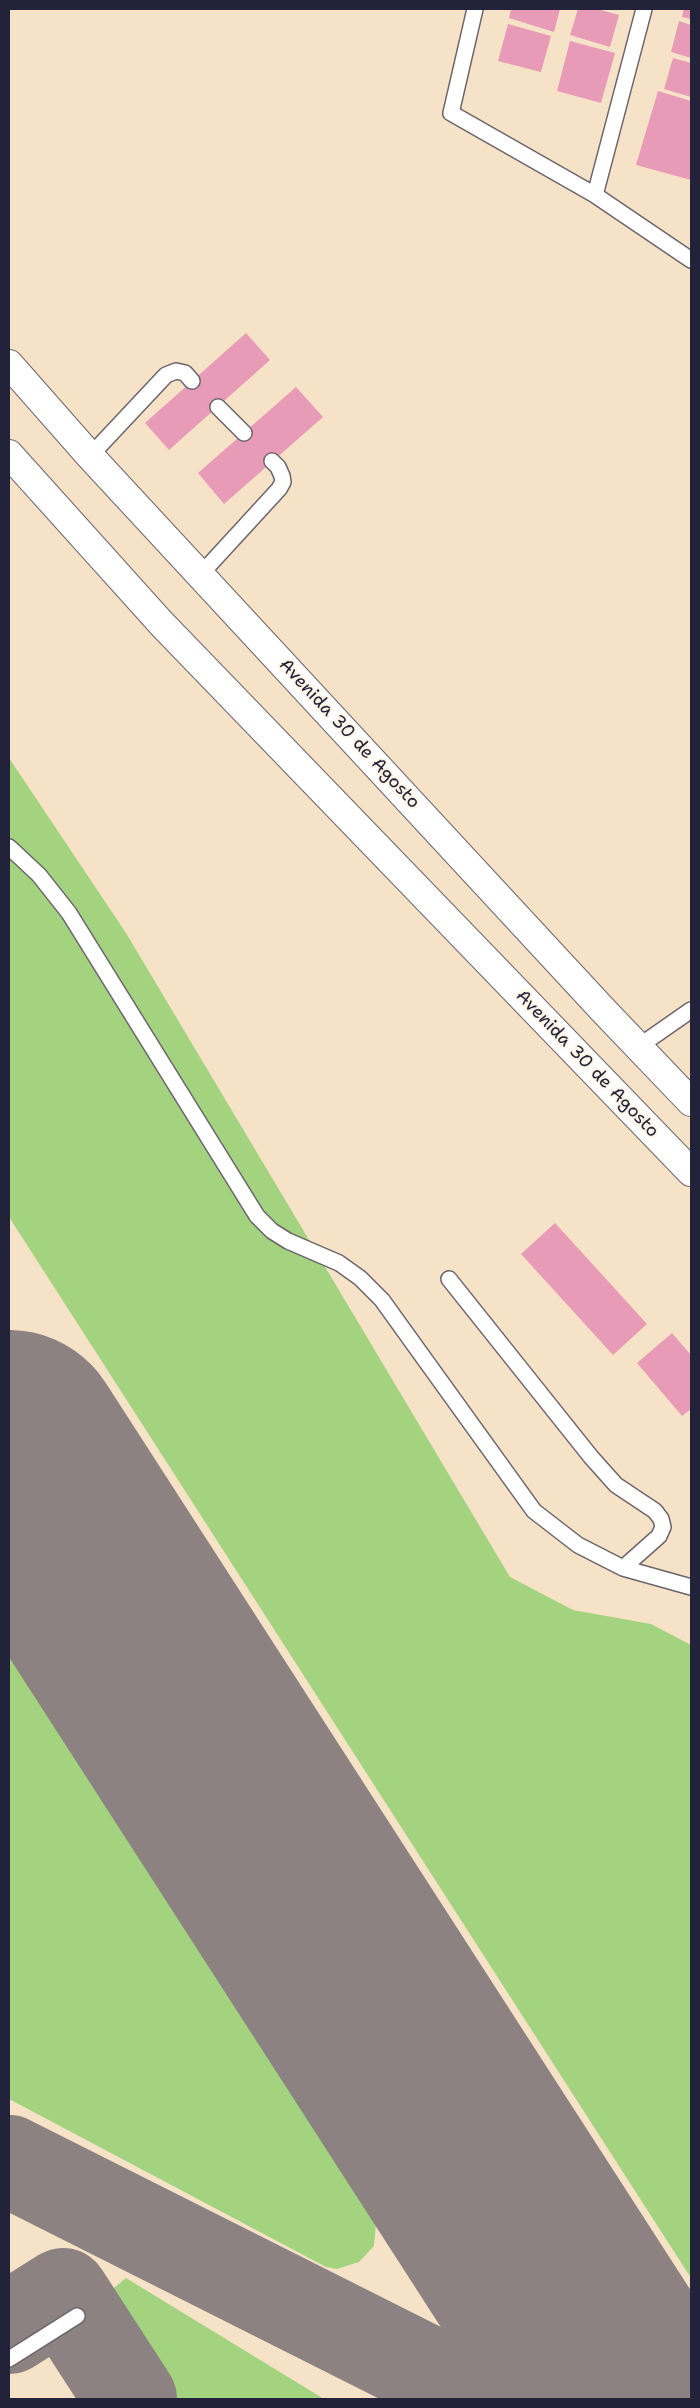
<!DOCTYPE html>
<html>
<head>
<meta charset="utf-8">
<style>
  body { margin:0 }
  #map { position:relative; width:700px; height:2408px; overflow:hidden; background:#f6e2c7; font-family:"Shantell Sans",sans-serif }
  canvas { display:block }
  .frame { position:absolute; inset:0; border:10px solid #22223b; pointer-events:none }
</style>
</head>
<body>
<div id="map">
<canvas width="700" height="2408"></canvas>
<div class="frame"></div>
</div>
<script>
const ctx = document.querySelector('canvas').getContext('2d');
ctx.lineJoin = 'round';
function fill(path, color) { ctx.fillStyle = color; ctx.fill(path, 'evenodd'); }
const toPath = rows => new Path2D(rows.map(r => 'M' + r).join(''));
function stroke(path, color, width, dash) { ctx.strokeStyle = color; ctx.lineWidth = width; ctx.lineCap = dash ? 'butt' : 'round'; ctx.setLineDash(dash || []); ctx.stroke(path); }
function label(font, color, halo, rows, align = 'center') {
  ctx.font = font + ' "Shantell Sans",sans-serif'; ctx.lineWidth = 4; ctx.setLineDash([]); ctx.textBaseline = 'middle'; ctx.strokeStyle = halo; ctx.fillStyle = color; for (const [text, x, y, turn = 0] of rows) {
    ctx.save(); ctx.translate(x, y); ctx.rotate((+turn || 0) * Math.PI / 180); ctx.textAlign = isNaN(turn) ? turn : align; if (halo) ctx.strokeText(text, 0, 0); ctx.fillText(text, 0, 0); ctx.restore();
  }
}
fill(toPath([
  [9,758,126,933,510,1577,573,1610,651,1624,691,1645,691,2278,9,1217],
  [9,1651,373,2212,376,2223,374,2246,359,2262,337,2269,326,2267,9,2099],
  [126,2278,324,2399,162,2399,98,2301]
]), '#a4d380');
stroke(toPath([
  [9,1503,44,1520,70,1541],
  [9,2161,482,2399],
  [551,2286,564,2323,566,2356,565,2374,560,2391,553,2399],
  [9,2328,63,2294,131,2399]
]), '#8c8281', 92);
stroke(toPath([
  [9,1445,624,2399]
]), '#8c8281', 230);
fill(toPath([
  [511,9,560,9,554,32,509,18],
  [578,9,597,9,619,15,610,47,570,35],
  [684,9,691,9,691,19,682,17],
  [679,21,691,25,691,58,671,52],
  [508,24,551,36,541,72,498,61],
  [570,41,615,53,601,103,557,91],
  [673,58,691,63,691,97,664,89],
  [658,91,691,101,691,180,636,165],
  [246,333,270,360,169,450,145,423],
  [296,387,323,417,224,504,198,473],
  [555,1223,647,1324,613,1355,521,1254],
  [672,1333,691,1355,691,1409,682,1416,637,1363]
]), '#e79bb7');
const service = toPath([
  [475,9,451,113,595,195,691,260],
  [595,195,644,9],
  [218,407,244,433],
  [90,456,166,375,176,371,185,373,192,381],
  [201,574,279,489,283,482,282,476,278,467,272,461],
  [9,847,39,875,69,913,257,1216,272,1231,288,1241,339,1263,360,1278,382,1300,534,1511,578,1545,623,1568,691,1587],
  [638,1047,691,1010],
  [449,1279,591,1457,616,1485,655,1511,661,1519,663,1527,659,1536,623,1568],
  [9,2359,77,2316]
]);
const primary = toPath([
  [9,364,90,456,603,1010,691,1102],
  [9,454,161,623,691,1172]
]);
stroke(service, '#6c656c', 18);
stroke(primary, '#6c656c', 30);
stroke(service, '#fff', 15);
stroke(primary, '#fff', 28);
label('18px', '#22223b', '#fcf5e5', [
  ["Avenida 30 de Agosto",349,734,47],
  ["Avenida 30 de Agosto",587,1064,46]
]);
</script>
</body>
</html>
